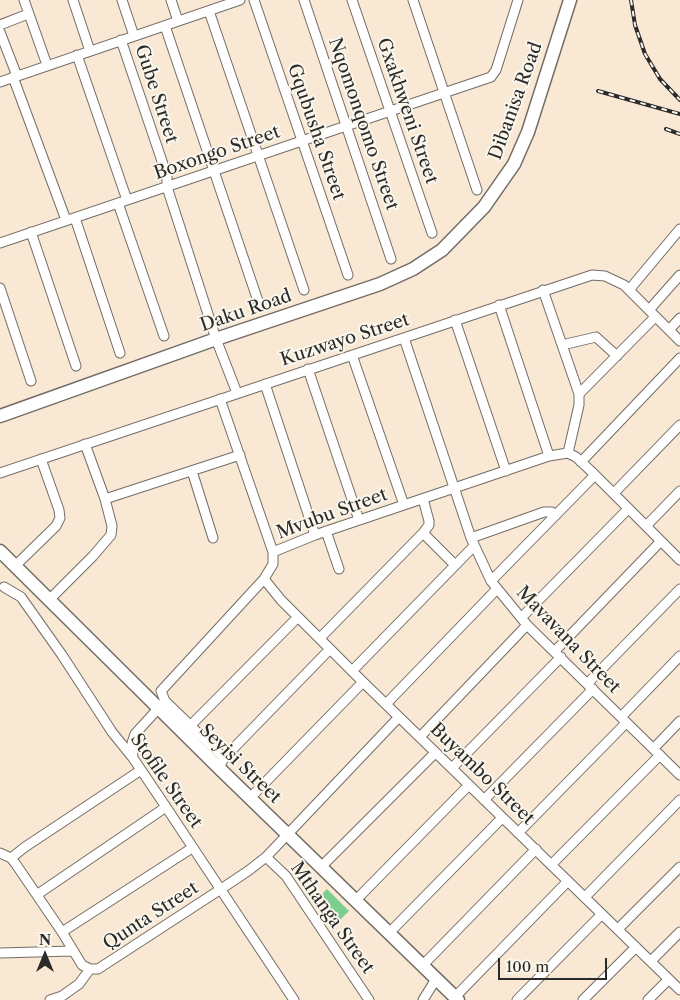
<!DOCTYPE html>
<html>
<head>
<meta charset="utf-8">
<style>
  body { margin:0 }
  #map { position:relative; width:680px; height:1000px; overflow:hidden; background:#f8e8d4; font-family:"Libre Caslon Text",serif }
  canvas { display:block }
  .north { position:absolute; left:20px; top:930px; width:50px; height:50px; -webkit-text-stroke:4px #fbf7ec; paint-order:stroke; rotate:0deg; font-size:14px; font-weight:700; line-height:20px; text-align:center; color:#2b2b2b }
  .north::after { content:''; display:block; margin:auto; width:18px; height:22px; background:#2b2b2b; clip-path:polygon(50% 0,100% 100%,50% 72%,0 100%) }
  .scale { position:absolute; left:498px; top:958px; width:109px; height:22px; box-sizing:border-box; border:2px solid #2b2b2b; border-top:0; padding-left:6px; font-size:15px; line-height:18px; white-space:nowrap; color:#2b2b2b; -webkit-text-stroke:4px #fbf7ec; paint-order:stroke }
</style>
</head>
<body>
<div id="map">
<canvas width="680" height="1000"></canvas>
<div class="north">N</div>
<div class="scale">100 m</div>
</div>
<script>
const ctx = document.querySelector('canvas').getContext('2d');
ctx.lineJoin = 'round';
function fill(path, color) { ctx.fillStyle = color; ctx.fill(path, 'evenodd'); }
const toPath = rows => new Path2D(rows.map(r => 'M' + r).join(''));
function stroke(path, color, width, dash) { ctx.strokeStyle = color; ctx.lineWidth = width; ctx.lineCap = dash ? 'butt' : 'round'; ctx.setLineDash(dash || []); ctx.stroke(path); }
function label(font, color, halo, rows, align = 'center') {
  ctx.font = font + ' "Libre Caslon Text",serif'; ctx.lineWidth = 4; ctx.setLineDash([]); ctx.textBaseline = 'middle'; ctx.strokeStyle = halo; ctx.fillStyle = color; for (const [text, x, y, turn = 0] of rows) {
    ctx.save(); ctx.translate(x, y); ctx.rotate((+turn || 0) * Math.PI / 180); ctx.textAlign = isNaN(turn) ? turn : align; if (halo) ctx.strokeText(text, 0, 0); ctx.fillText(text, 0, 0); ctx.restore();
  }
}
fill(toPath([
  [327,889,349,911,337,923,315,901]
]), '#7cce90');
const street = toPath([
  [24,0,47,65],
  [73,0,90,51],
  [122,0,134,36],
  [171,0,178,21],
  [254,0,348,275],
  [304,0,391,259],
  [352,0,432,233],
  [413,0,477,190],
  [209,11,304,290],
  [0,25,28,14],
  [165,26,259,304],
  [0,32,17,76],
  [121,40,167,176,167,187,216,339,237,393],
  [77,55,127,200],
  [13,77,66,220],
  [0,82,240,0],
  [118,203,164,336],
  [75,218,120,353],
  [31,232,76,366],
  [0,243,491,77,496,70,518,0],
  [0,288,31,381],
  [543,290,579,394],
  [629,290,680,229],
  [499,305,549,456],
  [649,310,680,275],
  [455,320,506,471],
  [669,330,680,318],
  [404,338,471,538,491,581,527,625,680,775],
  [562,345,596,337,617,356],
  [352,355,404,505],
  [308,369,359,520],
  [265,384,315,535],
  [220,399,273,552],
  [85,444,105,499,240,455],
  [568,453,579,405,579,394,655,317],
  [581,462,680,358],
  [192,471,213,538],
  [0,473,592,275,605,276,624,285,680,341],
  [614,493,680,425],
  [423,499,429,521,429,525,423,533],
  [646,526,680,491],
  [326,531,339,569],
  [471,538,544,512,552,512,556,515],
  [15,566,56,526,60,518,59,510,41,459],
  [264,579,281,600,363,682,680,990],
  [491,581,595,475],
  [4,587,21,597,62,655,112,732,133,758,166,807,294,1000],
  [49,600,93,556,111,535,112,526,105,499],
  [521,618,628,509],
  [320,638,423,533,455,565],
  [555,651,661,541],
  [353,670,474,546],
  [588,683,680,589],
  [165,701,224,758],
  [386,704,497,589],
  [621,717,680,656],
  [191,725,298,617],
  [420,737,527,625],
  [654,748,680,721],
  [133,758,132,743,135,734,165,701,161,691,264,579,273,564,273,552,315,535,549,456,568,453,576,457,591,471,680,560],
  [219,768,224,758,330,649],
  [452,768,561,657],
  [250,798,363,682],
  [484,800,593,689],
  [518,833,626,723],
  [0,853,11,858,15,863,62,932,82,965,90,969,98,969,221,889,248,871,266,857,399,717],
  [266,857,286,876,369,1000],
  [11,858,25,847,141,770],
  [551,865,660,755],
  [321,867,435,753],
  [38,894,166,807],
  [585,897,680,800],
  [355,901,469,785],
  [618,929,680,867],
  [62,932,192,848],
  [389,933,502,818],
  [0,953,73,951],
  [651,961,680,932],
  [422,966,536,849],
  [455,997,568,881],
  [50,1000,62,996,79,984,90,969],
  [423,1000,436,979],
  [517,1000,602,914],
  [583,1000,636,947],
  [648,1000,668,980]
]);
const secondary = toPath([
  [0,416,216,339,380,284,413,269,442,250,484,207,514,164,528,132,570,0],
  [0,551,219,768,458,1000]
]);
stroke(street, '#736d66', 11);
stroke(secondary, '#736d66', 15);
stroke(street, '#fff', 9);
stroke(secondary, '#fff', 12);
const rail = toPath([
  [631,0,635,25,645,54,660,79,680,100],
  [598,91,680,114],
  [666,129,680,134]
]);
stroke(rail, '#2b2b2b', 4);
stroke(rail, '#fbf7ec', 2, [5.5]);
label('18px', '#2b2b2b', '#fbf7ec', [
  ["Gube Street",156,94,72],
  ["Dibanisa Road",516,101,-70],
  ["Gxakhweni Street",407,111,71],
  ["Nqomonqomo Street",363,124,71],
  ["Gqubusha Street",316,132,71],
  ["Boxongo Street",217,153,-19],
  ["Daku Road",246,311,-19],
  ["Kuzwayo Street",345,340,-18],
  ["Mvubu Street",332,514,-20],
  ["Mavavana Street",568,640,46],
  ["Seyisi Street",240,764,44],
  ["Buyambo Street",482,774,44],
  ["Stofile Street",166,781,55],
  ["Qunta Street",151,916,-33],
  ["Mthanga Street",332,918,55]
]);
</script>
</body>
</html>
